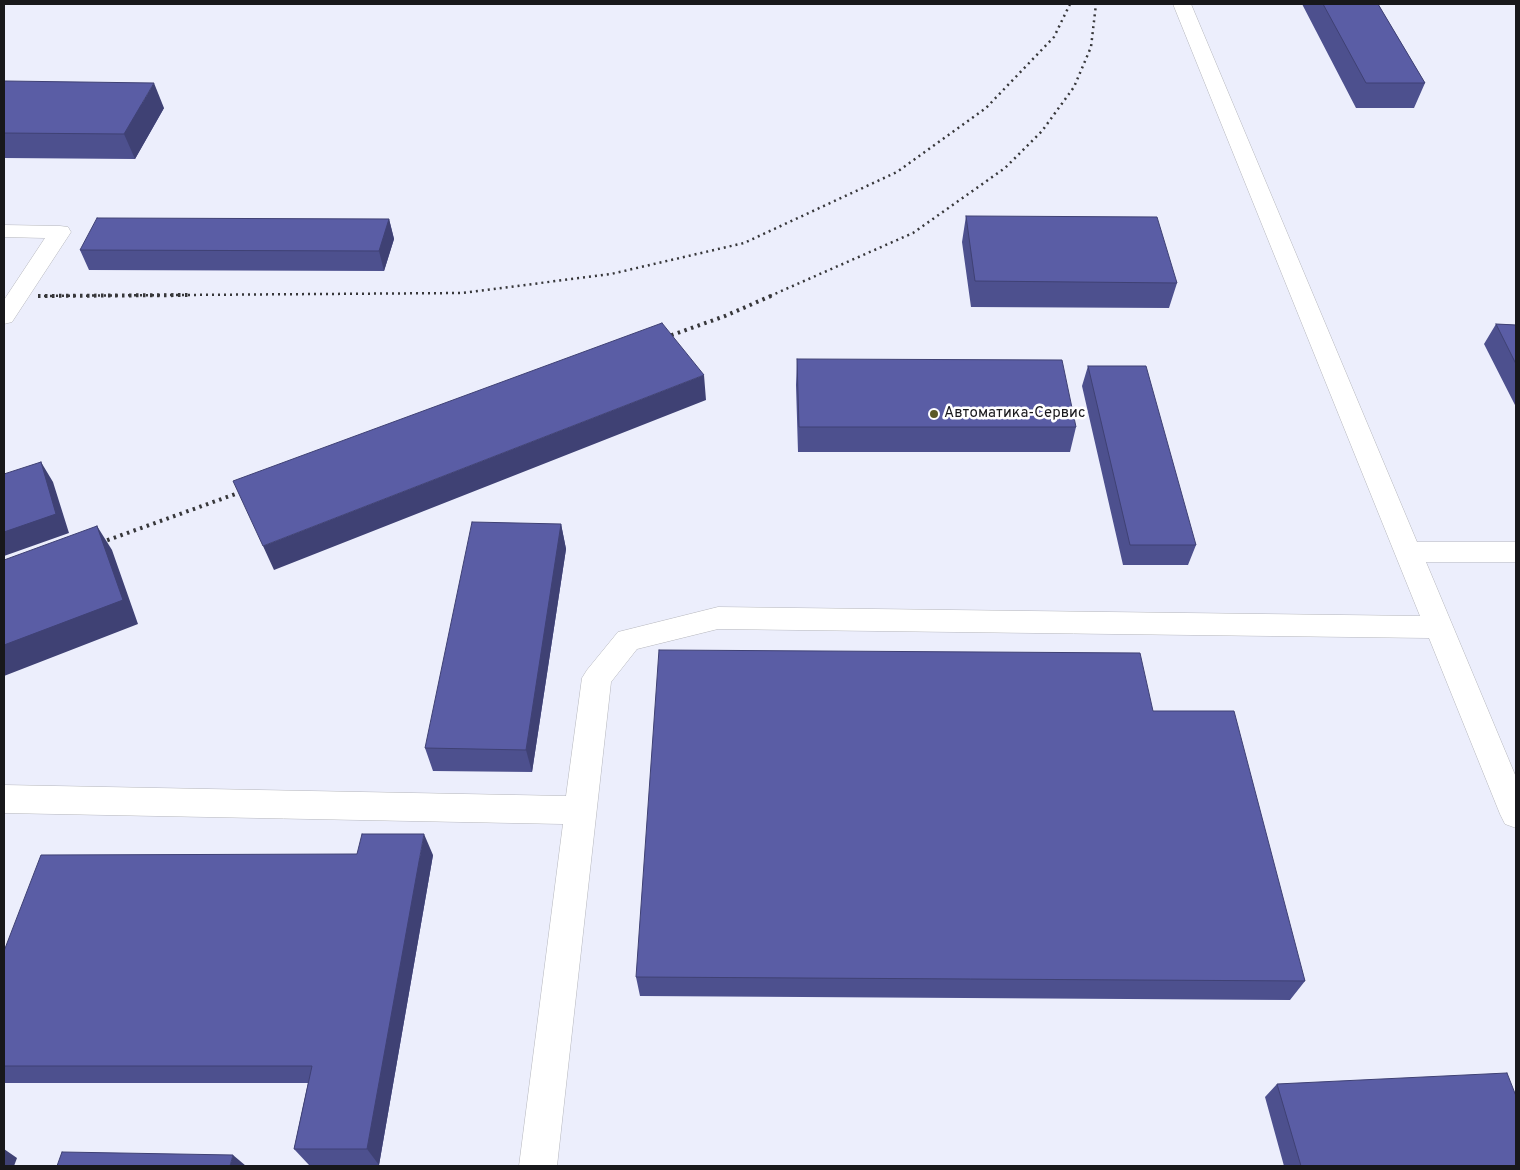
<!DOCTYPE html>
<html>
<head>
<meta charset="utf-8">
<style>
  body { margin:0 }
  #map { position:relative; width:1520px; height:1170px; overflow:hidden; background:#fbfbfe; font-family:Overpass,sans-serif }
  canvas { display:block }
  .frame { position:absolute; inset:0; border:5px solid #18181b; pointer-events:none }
</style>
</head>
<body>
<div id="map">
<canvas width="1520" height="1170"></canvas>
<div class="frame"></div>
</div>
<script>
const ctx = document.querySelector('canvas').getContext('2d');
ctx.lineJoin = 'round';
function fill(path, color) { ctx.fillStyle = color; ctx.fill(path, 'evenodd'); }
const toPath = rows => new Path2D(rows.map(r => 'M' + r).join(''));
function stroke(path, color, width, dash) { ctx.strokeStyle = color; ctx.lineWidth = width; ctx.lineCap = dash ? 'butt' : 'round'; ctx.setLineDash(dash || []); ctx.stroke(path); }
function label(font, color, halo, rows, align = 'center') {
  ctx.font = font + ' Overpass,sans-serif'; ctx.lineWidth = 5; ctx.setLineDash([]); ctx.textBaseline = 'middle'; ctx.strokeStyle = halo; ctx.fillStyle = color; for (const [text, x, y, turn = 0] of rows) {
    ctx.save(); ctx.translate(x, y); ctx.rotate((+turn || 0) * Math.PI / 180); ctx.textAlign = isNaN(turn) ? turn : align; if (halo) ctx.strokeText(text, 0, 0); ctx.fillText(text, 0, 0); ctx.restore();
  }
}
fill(toPath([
  [4,4,1516,4,1516,1166,4,1166]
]), '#eceefc');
const minor = toPath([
  [1173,4,1191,4,1417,542,1516,542,1516,562,1426,562,1516,777,1516,828,1505,824,1500,814,1429,638,718,629,637,649,611,682,557,1166,519,1166,563,824,4,813,4,785,566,796,582,678,587,670,618,632,718,607,1420,616,1173,4],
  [4,225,60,226,68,227,71,232,12,322,4,324,4,300,45,238,4,237,4,225]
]);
stroke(minor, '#b6b7bd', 1);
fill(minor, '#fff');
stroke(toPath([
  [38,296,462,293,611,274,744,243,897,172,986,108,1054,37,1070,4],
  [770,296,913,233,1005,168,1042,131,1074,87,1091,47,1096,4]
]), '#37373a', 2.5, [2, 4]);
stroke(toPath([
  [38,296,192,295],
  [658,340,725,316,773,295],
  [94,545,252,488]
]), '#37373a', 4, [2.5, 4.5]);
fill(toPath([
  [1302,4,1378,4,1425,83,1414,108,1356,108],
  [4,81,164,108,135,159,4,158],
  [966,216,1177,283,1169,308,971,307,962,242],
  [389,219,394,239,384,271,89,270,80,250],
  [1496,324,1516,325,1516,407,1484,344],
  [797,359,1076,427,1070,452,798,452,796,385],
  [1088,366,1196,545,1188,565,1123,565,1082,386],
  [561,524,566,549,532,772,433,771,425,748],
  [1153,711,1305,981,1290,1000,640,996,636,977],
  [433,855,379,1165,309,1165,294,1149,308,1083,4,1083,4,951],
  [1277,1084,1516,1166,1284,1166,1265,1097]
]), '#4d508e');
fill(toPath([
  [154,83,164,108,135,159,124,134],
  [389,219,394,239,384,271,379,251],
  [704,375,706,400,274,570,263,546],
  [41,462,53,482,69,533,4,556,4,532],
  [561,524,566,549,532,772,526,750],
  [97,526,112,550,138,624,4,676,4,645],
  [424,834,433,855,379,1165,367,1149],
  [4,1149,17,1158,14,1166,4,1166],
  [233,1155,246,1166,230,1166]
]), '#3f4174');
const building = toPath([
  [1323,4,1378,4,1425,83,1366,83,1323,4],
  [4,81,154,83,124,134,4,133,4,81],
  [966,216,1157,217,1177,283,975,281,966,216],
  [97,218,389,219,379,251,80,250,97,218],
  [662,323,704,375,263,546,233,481,662,323],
  [1496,324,1516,325,1516,364,1496,324],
  [797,359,1062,360,1076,427,799,427,797,359],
  [1088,366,1146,366,1196,545,1130,545,1088,366],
  [41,462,56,514,4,532,4,474,41,462],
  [472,522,561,524,526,750,425,748,472,522],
  [97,526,123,600,4,645,4,560,97,526],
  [659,650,1140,653,1153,711,1234,711,1305,981,636,977,659,650],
  [362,834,424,834,367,1149,294,1149,312,1066,4,1066,4,951,41,855,357,854,362,834],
  [1507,1073,1516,1096,1516,1166,1301,1166,1277,1084,1507,1073],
  [62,1152,233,1155,230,1166,57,1166,62,1152]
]);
fill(building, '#5a5da5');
stroke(building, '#3f4174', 1);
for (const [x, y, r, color] of [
  [934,414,5,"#5b5926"]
]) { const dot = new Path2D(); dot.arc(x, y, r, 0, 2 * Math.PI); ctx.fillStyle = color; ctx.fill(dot); stroke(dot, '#fff', 2); }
label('15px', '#18181b', '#fff', [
  ["Автоматика-Сервис",944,414]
], 'left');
</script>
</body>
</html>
